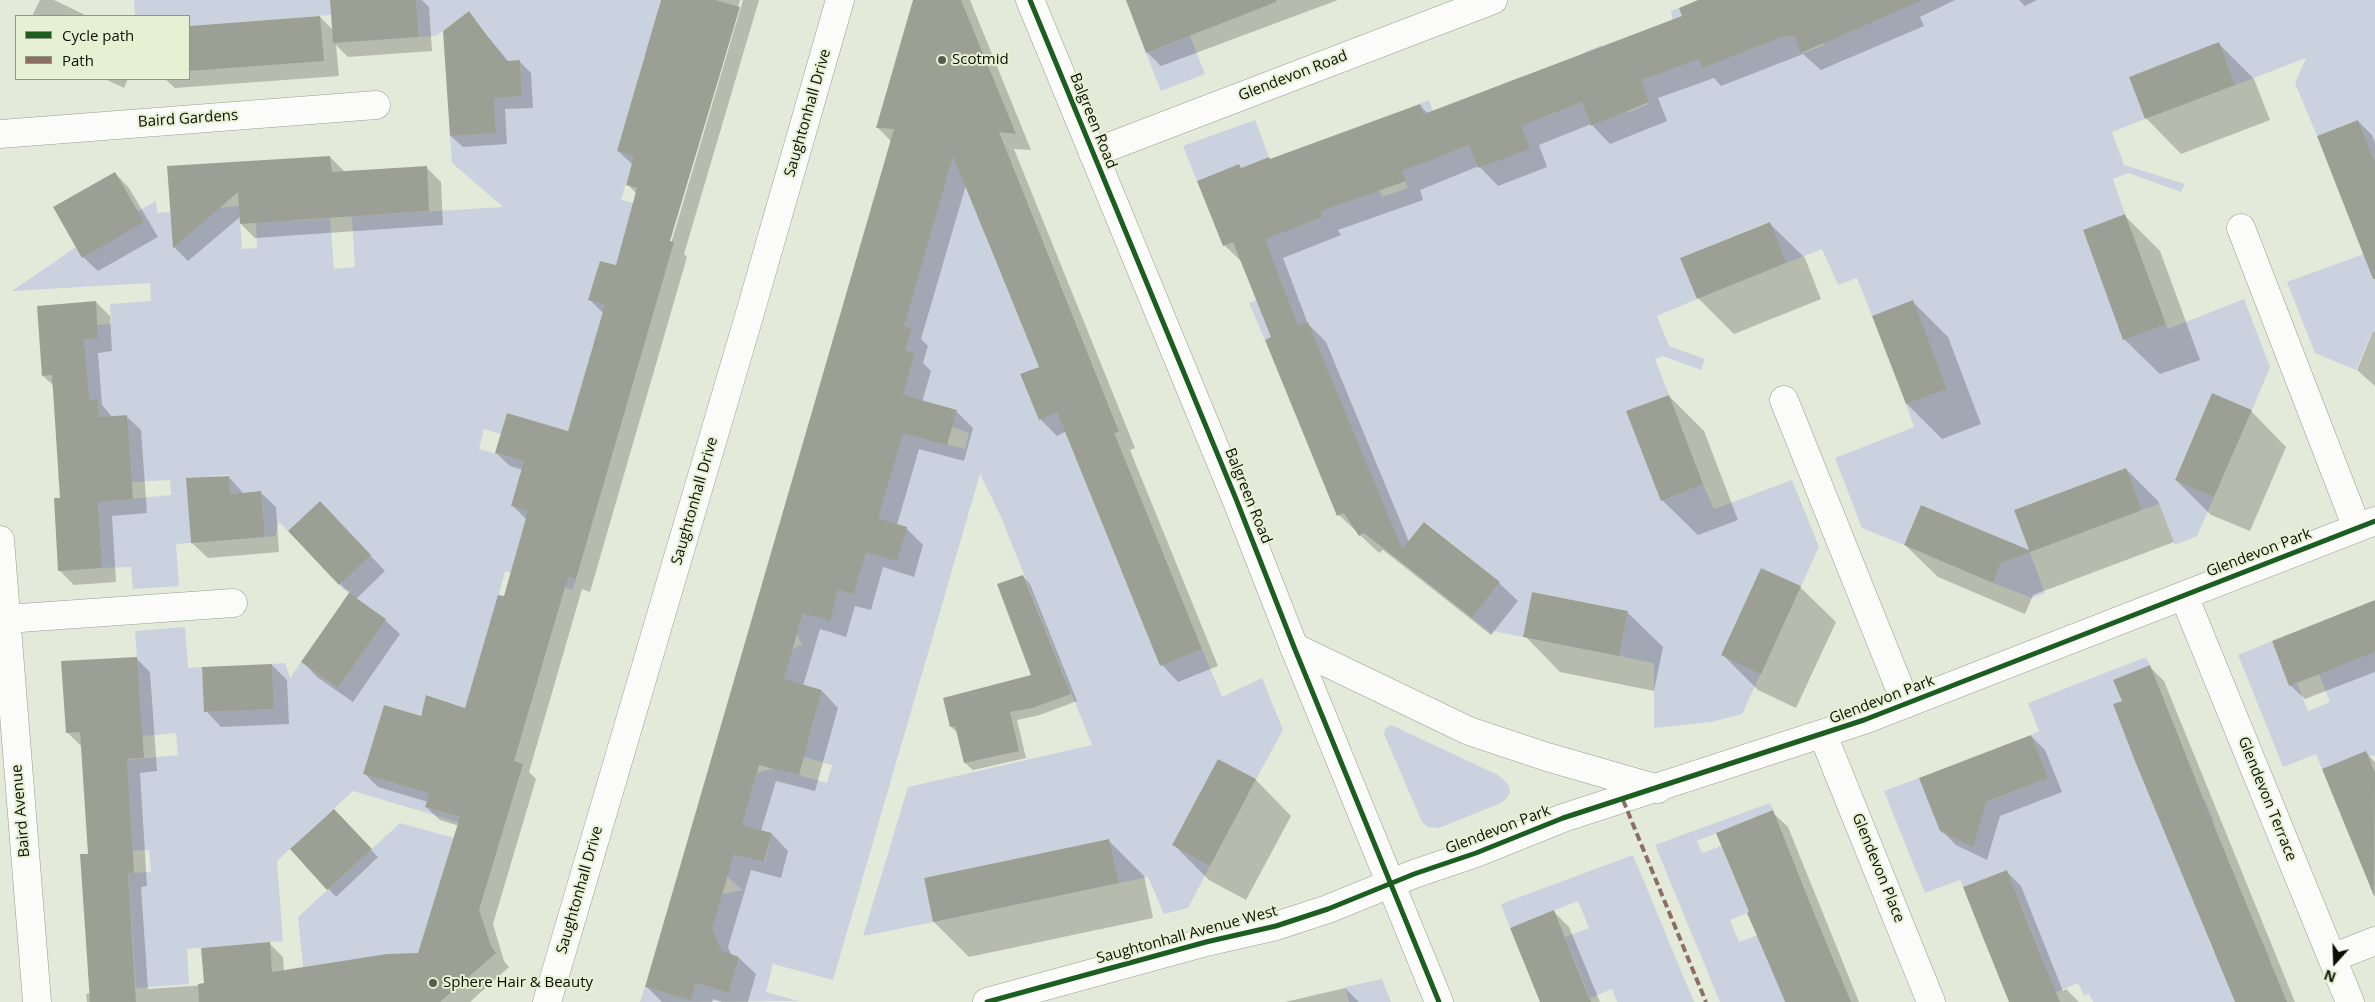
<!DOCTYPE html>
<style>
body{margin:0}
#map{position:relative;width:2375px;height:1002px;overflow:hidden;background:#e4ead9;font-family:"Open Sans",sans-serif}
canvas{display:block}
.legend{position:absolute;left:15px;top:15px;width:175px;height:65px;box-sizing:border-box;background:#e6f0d3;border:1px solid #8f9681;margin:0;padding:6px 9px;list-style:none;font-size:15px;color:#0c0f06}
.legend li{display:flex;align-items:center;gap:10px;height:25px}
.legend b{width:25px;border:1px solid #8f9681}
.north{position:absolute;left:2310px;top:937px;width:50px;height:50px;-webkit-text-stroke:4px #e6f0d3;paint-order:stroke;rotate:200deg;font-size:14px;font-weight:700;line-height:20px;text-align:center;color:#0c0f06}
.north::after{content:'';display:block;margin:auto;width:18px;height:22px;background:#0c0f06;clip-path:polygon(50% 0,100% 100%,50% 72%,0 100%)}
</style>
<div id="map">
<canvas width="2375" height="1002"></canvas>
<ul class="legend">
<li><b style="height:6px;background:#1b5e20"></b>Cycle path</li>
<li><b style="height:6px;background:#8d6e63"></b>Path</li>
</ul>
<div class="north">N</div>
</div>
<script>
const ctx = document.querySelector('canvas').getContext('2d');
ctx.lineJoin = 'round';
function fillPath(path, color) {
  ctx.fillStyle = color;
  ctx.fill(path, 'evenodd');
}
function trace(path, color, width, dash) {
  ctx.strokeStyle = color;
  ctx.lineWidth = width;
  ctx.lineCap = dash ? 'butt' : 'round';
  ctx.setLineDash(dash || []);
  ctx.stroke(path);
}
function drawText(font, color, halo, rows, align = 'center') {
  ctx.font = font + ' "Open Sans",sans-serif';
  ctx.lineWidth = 4;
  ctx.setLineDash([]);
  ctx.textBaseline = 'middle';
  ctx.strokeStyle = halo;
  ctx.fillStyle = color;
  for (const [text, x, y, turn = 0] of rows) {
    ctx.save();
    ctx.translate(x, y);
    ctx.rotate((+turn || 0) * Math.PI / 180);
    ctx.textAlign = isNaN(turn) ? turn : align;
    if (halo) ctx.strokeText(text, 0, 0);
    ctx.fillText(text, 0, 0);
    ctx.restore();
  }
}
const green = new Path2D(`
 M134,0h196l1,15 -142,11v-10h-54z
 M416,0h245l-3,8 16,6 -13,43 59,18 -1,4 -75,-23 -6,23 16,5 -13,43 58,18 -1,5 -74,-22 -7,23 17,5 -13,44 17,4 -22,61 -16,-4 -11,39 57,17 -53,29 -25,85 -61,-18 -6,21 -17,-5 -5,20 45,12 -12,45 20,6 -10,20 -8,29 62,18 -3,11 -68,-19 -36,138 -42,-14 -7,21 -36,-11 -21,69 30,9 9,-33 37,12 -14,45 78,23 -2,5 -148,-44 -76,70 6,80 -96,8 2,35 -53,4 -8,-115 23,-1 -2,-22 -23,1 6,-14 -5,-77 51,-5 -2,-22 -53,5 19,-10 -7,-97 50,-4 3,41 14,-1 3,45 69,-3 -2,-45 13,-1 5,15 11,-16 37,26 48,-69 -18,-13 -8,11 -19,-13 10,-14h-7l-5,-5 32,-30 -51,-54 -32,30 -9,-9 -4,14 -10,1 -4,-46 -31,3 -1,-19 -18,1 1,19 -24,2 3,46 -15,1 3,42 -46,3 -2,-22 -29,1 -4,-66 73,-7 -1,-15 -111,6 -1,-13 45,-3 -2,-35 27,-2 -1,-18 -28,2 -1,-18 -15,1 4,-16 -3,-45 14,-2 -1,-12 14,-1 -1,-20 41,-3 -1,-18 -138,8 64,-44 38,-8 20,-11 -6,-11 28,-16 1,12 13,-1 3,20 19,-22 47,-4 3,43 15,-1 -2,-43 38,-2 1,18 36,-3 4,51 21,-2 -3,-51 151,-9 -51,-44 -2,-27 46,-3 -2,-35 28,-2 -2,-36 -29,2 -2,-25 -20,-26 -33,25 -17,1z
 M1771,0l14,38 9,-3 8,19 22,-9 -7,-19 58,-5 31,-14 -2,-7h471v162l-17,-42 -41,16 -22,-53 11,-25 -71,27 -16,-42 -90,34 16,42 -33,13 12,33 61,19 -4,8 -53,-19 -15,6 12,35 -42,16 40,109 43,-15 2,5 76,-30 26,68 -18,43 -40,-17 -37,86 39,18 -17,39 -22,9 -16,-41 -17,6 -16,-42 -112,42 31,83 -13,5 -39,-15 16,-41 -88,-37 -17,40 -42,-17 -27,-70 79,-31 -8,-23 41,-15 -34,-88 -41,15 -15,-38 -19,7 -16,-36 -36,14 -17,-41 -89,36 17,41 -40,17 12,30 36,13 -4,11 -38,-14 -8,3 14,36 -42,16 35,89 41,-16 11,25 78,-29 27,67 -18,39 -40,-18 -40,87 40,18 -19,41 -31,8 -57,6v-65l-35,-7 9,-45 -96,-19 -9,45 -30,-6 -1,3 -20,-16 28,-36 -75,-60 -29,35 -21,-54 -25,19 -6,-9 36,-15 -72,-176 -43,18 -16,-37 35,-14 -5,-14 -28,11 14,-57 30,-31 10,26 18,-7 -2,-6 43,-16 -8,-67 26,69 26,-9 -10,-28 37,-14 -15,-43 9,-3 4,11 8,-3 15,41 13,-4 9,23 20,-8 7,-77 17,-7 17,43 43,-17 9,24 19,-8 -25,-66 17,-7 25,68 22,-9 -8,-24 40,-15 -10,-54 8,-3 23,60z
 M1190,36l15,38 -44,17 -15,-38z
 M1255,120l14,37 -28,11 -2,-4 -42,17 -14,-35z
 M893,133l58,6 40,111 48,117 -19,8 19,44 18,-7 103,254 42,-17 20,48 40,-19 21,52 -27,49 -38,-20 -46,86 38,21 -22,42 -24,6 -16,-37 -29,6 -10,-44 -185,39 9,44 -70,14 45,-149 184,-42 -91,-228 -21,-43 -147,506 -60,-16 -7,28 33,9 -159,1 5,-15 46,13 5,-17 33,10 10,-36 -32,-10 15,-53 21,-4 -16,-13 9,-32 13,13 16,4 7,-29 -30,-8 15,-52 17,-5 53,15 5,-18 -36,-10 13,-16 13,-49 -29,-8 -11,4 10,-36 10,-6 -5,-9 9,-33 32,-12 16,4 7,-24 -42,-12 88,-31 -72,-22 24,-85 106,29 4,-16 -17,-6 5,-17 -88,-24 41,-15 5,-18 -10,-3 7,-22 -24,-7 44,-150 -46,-14z
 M2375,250v81l-2,-1 -17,40 -41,-17 -28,-71z
 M2272,641l17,44 8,-2 11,28 22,-9 -11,-28 56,-22v103l-53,14 -6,-15 -33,13 -45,-112z
 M2146,657l4,8 -37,15 9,21 -9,3 46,113 45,-18 10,22 -46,18 46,114 46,-17 10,23 -45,18 10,25h-142l-4,-8 -5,2 -6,-13 -46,19 -24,-2 44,-18 -45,-112 -44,17 -3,-7 -35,13 -41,-102 35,-13 59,50 2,-6 -6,-15 74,-29 -17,-43 8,-4 -11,-28z
 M1391,725l105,49c13,8 21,18 5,29l-62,25 -11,-1 -6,-5 -38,-88 1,-5z
 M1770,803l3,7 -76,31 5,12 19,-7 28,66 -19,8 9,22 19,-7 28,67h-66l-65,-157z
 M400,823l54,15 -7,96 -49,44 -95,-11 -5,-50z
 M1633,855l61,147h-77l-5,-13 -22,9 -25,-61 24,-9 -11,-27 -68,27 -9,-24z
 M1382,979l9,23h-42l-4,-15z`);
const shadow = new Path2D(`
 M40,0h14l33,16h-55z
 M331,0h91l7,7 3,44 -84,6 -12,-12 3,31 -164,12 -10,-9h24v-52l131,-10 13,13z
 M663,0h77l-73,247h3l73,-247h16l-75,254 3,3 -97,335 -8,-3 -53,183 7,7 -43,145 11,37 5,6 -39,35h-383l-1,-8 5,-1 -2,-138 -7,-108 -14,-14 68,-75 14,14 7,99 -17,2 7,113 -6,1 7,102 58,-4 63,-42 14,14 1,15 135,-18 40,-128 -19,-6 -14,-13 2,-5 -50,-15 -13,-13 56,-56 45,-9 38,-111 23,-78 -14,-14 10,-36 -13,-4 -14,-13 73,-20 34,-120 -13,-13 27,-33 20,-73 -10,-10 5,-20 -14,-13z
 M914,0h56l61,150 -17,-1 121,299 -5,2 88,216 -40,16 -16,-17 -95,-234 -10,5 -17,-17v-52l-74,-182 -45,154 7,7 -5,17 8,8 -9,31 35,10 16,16 -9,33 -45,-12 -22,76 9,3 17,17 -9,32 -31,-10 -12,43 -16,-4 -9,31 -26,-8 -17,57 19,5 16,17 -23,83 -39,-10 -15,50 11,3 16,17 -7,27 -30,-8 -23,77 4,9 7,2 17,16 -8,28h-26l-9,-3 -1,3h-50l-16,-16 245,-845 -14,-14z
 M1126,0h212l-177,66 -14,-14z
 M1704,0h251l-35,17 4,9 -103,44 -18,-16 -82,32 -7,-8 -56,20 9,23 -57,23 -19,-20 -52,21 8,22 -49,19 -19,-20 -59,24 3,10 -85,30 3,5 -58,23 25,66 18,18 83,200 16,-19 74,60 19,18 -27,34 -108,-85 -4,3 -40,-38 -96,-252 -19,-18 15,-80 3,4 29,-9 149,-55 8,9 255,-97z
 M2019,0h18l-12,6z
 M468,13l41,49 10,-1 12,12 2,35 -28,1 2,35 -44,3 -12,-11z
 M2219,44l35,35 16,41 -89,34 -35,-36z
 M105,79h23l-4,9z
 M2358,121l14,14 3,8v122z
 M330,157l14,14 82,-4 15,15 2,43 -188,13 -14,-14 -1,-7 -52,44 -14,-14 -6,-80z
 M115,173l14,15 29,49 -60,34 -15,-14z
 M2125,216l35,35 40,109 -40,14 -36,-35z
 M1769,223l36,35 16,41 -87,35 -36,-36z
 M96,302l14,14 2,35 -14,2 4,52 10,12 14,-1 15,14 6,83 -35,3 4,66 -42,3 -14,-14 1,-72 -7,-113 -11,-10z
 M1913,302l35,35 33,87 -39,15 -35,-35z
 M2373,331l2,1v54l-18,-16z
 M1669,396l35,35 34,89 -40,15 -36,-35z
 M2251,411l35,36 -36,84 -39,-16 -35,-35z
 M2126,469l32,32 16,41 -141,53 -8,19 -87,-37 -33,-32 16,-38 110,45 -15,-41z
 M229,477l15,17 16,-2 16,15 3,45 -71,6 -16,-15z
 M335,518l50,53 -29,28 29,21 15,14 -47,68 -36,-25 -14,-15 47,-68 -60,-62z
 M1023,576l7,8 47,117 -37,14 -23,5 9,38 -53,12 -8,-7 -6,-29 -8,-7 81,-51z
 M1800,587l36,35 -40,86 -38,-18 -35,-35z
 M2375,602v70l-70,27 -15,-14z
 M1627,612l36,35 -9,44 -94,-19 -35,-36z
 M272,665l15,15 2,44 -68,3 -15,-16z
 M2149,666l15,15 131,321h-59l-113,-300z
 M2031,736l14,14 17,42 -62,24 -13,44 -31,-15 -15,-15z
 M2366,753l9,9v135l-51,-127z
 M1218,761l38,19 35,36 -45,84 -37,-20 -35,-35z
 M334,811l44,46 -42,40 -44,-47z
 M1772,812l16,15 71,175h-74l-37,-88 2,-1z
 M1109,841l35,35 9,42 -184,39 -35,-35 -9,-43z
 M2006,871l15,15 42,105 3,-2 13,13h-68z
 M1554,912l15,15 31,75h-58z
 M1345,988l14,14h-74z`);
const building = new Path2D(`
 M330,0h86l3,37 -86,6z
 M661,0h54l25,7 -70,234 4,1 -98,337 -8,-2 -54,184 9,3 -44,146 12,36 5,7 -56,49h-241l-1,-18 6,-1 -3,-35 69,-6 2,30 115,-18 31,-1 42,-136 -35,-10 4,-14 -66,-19 21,-69 37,11 5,-21 39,13 33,-113 6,1 24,-85 -17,-5 13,-45 -29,-8 12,-40 61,18 37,-126 -17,-5 12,-39 16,4 21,-77 -11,-3 8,-29 -17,-5z
 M913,0h48l55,134 -17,-2 120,300 -5,1 88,216 -42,17 -103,-254 -18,8 -19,-46 19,-7 -86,-211 -49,170 8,2 -7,22 10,3 -12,42 54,15 -10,35 -44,-12 -25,85 29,9 -10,34 -31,-9 -12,42 -16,-4 -8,31 -27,-8 -19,66 38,11 -23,85 -40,-10 -17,60 30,8 -8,29 -30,-8 -22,75 10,22 17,6 -10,36 -33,-10 -5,17 -46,-13 249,-858 -18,-1z
 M1126,0h150v2l-130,51z
 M1698,0h225l-122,53 -7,-18 -9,3 -1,-2 -82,32 -3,-9 -58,21 8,22 -58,24 -9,-24 -61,24 9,23 -52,19 -9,-23 -67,26 4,10 -85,30 2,6 -58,22 33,87 10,-4 94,227 22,-27 76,60 -28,36 -108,-85 -5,3 -15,-23 -7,3 -72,-176 6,-3 -38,-95 -10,4 -26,-65 42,-17 2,4 28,-11 1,2 150,-55 4,10 258,-98 -3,-8z
 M469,11l37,50 14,-1 2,36 -28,2 2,35 -46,3 -7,-105z
 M320,16l4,45 -135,10v-45z
 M2219,42l16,43 -90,34 -16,-42z
 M2358,120l17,42v117h-2l-56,-143z
 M330,156l2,16 95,-6 2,45 -189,13 -2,-32 -65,56 -6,-82z
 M115,172l29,50 -62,36 -29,-51z
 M2125,214l41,110 -43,16 -40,-110z
 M1770,222l16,41 -89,36 -17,-41z
 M1913,300l34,89 -41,15 -34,-88z
 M96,301l2,37 -14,1 5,61 9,-1 1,18 28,-2 6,84 -35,3 4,66 -44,3 -4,-73h6l-8,-123 -10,1 -5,-70z
 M2212,393l40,17 -38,87 -39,-17z
 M1669,395l34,89 -42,17 -35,-90z
 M2126,468l16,42 -141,53 -8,20 -89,-38 17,-40 108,45 -15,-40z
 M229,476l1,18 31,-3 4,46 -74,6 -5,-65z
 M320,501l51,54 -32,30 -51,-54z
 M1761,568l40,18 -40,88 -40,-19z
 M1023,575l48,119 -39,14 -22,4 9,39 -55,12 -9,-37 -5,1 -7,-29 88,-23 -34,-91z
 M1532,592l96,19 -9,45 -96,-19z
 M349,593l37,26 -48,69 -37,-26z
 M2375,600v52l-86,34 -17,-45z
 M137,657l7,101 -17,1 7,114h-6l8,129h-46l-10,-148h8l-8,-122 -14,1 -5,-72z
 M272,664l2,45 -70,3 -2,-45z
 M2150,665l62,156 75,181h-52l-100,-241 -22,-57 9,-3 -9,-21z
 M2031,735l17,43 -62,24 -13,45 -33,-16 -21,-53z
 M2366,751l9,22 -1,123 -52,-127z
 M1218,759l38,20 -46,87 -38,-21z
 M334,809l38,40 -45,41 -37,-41z
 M1773,810l36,91 42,101h-65l-39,-89 2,-1 -33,-79z
 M1109,839l10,44 -186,39 -9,-44z
 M2007,870l22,56 31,76h-51l-29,-72 -17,-43z
 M1554,910l23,58 14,34h-51l-30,-74z`);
const minor = new Path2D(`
 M0,134l376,-29
 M1093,153l400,-153
 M2241,228l116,300
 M1784,400l122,304
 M0,540l37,462
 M2184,596l166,406
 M6,619l227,-16
 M1294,647l175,84 78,26 111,32
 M1823,735l108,267
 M2332,958l43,-17
 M987,1002l219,-60 70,-16 52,-17 86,-35 62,-21 87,-35 301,-98 511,-199`);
const tertiary = new Path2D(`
 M1030,0l206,499 58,148 145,355
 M547,1002l203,-689 90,-313`);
const quiet = new Path2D(`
 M1623,800l83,202`);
const cycleway = new Path2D(`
 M1030,0l206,499 58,148 145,355
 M987,1002l219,-60 70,-16 52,-17 86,-35 62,-21 87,-35 301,-98 511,-199`);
const markers = [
 [942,60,5,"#585c50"],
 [433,983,5,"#585c50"]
];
const poiNames = [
 ["Scotmid",952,60],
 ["Sphere Hair & Beauty",443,983]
];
const streetNames = [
 ["Glendevon Road",1293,76,-21],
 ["Saughtonhall Drive",808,113,-74],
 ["Baird Gardens",188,119,-4],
 ["Balgreen Road",1093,121,68],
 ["Balgreen Road",1248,496,68],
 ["Saughtonhall Drive",695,501,-74],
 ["Glendevon Park",2259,553,-21],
 ["Glendevon Park",1882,700,-21],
 ["Glendevon Terrace",2267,799,68],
 ["Baird Avenue",21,811,-95],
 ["Glendevon Park",1498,830,-21],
 ["Glendevon Place",1878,868,68],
 ["Saughtonhall Drive",580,890,-74],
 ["Saughtonhall Avenue West",1187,935,-15]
];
fillPath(green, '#cad2e0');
fillPath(shadow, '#0003');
fillPath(building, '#9ca094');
trace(minor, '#989c90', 29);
trace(tertiary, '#989c90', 29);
trace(minor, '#fbfcf9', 28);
trace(tertiary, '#fbfcf9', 28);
trace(quiet, '#8d6e63', 4, [8, 4]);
trace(cycleway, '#1b5e20', 5);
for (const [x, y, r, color] of markers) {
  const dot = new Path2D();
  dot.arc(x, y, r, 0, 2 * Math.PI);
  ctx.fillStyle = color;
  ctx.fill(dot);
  trace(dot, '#e6f0d3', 2);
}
drawText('15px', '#0c0f06', '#e6f0d3', poiNames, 'left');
drawText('15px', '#0c0f06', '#e6f0d3', streetNames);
</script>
